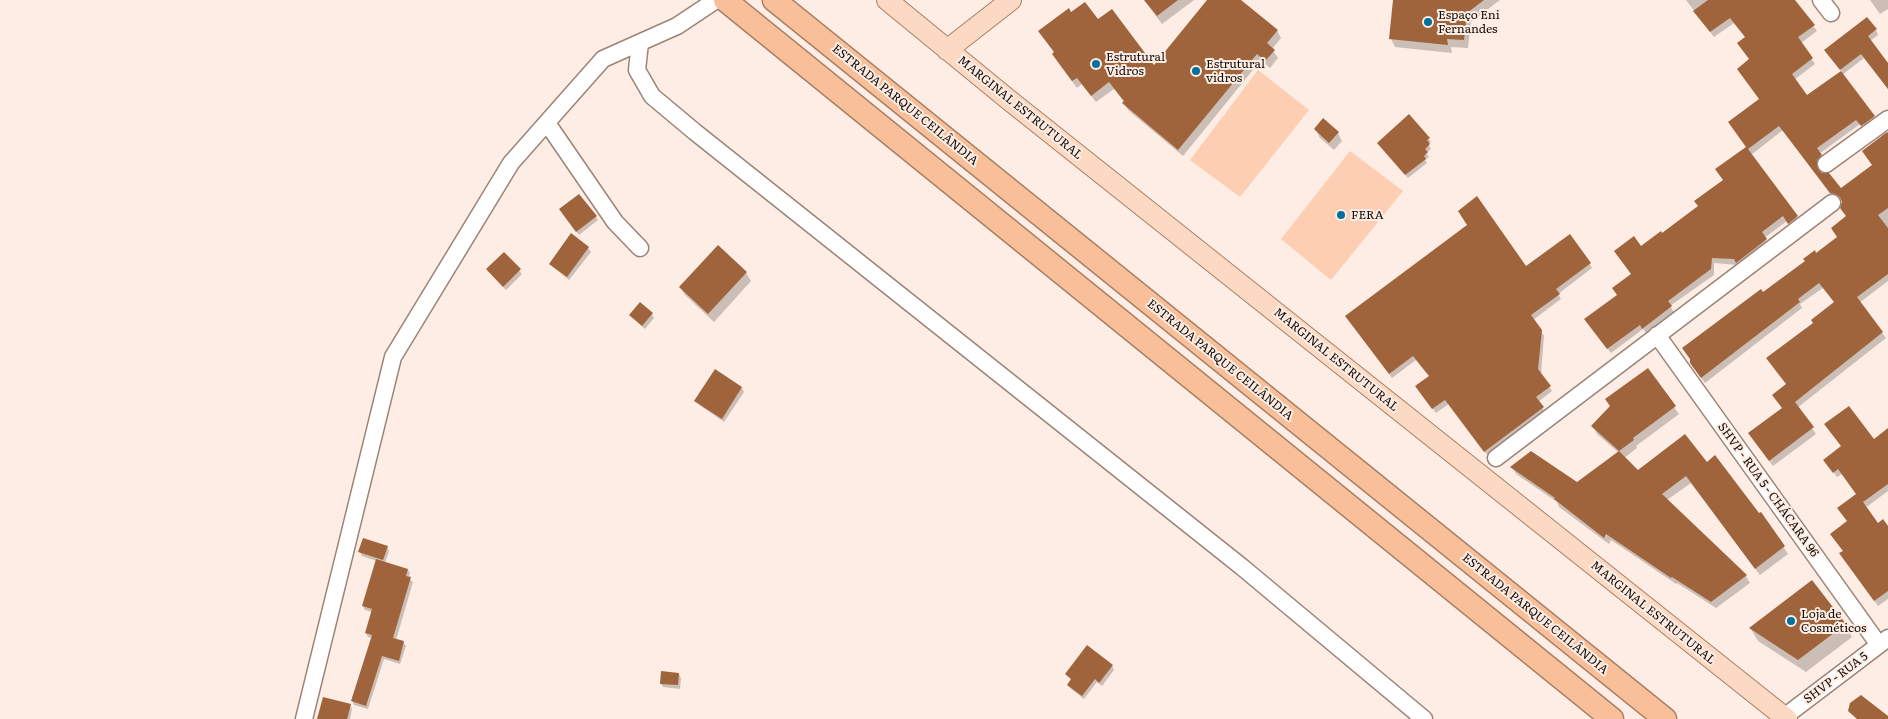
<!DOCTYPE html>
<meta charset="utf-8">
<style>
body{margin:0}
canvas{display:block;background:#fdede4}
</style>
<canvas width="1888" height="719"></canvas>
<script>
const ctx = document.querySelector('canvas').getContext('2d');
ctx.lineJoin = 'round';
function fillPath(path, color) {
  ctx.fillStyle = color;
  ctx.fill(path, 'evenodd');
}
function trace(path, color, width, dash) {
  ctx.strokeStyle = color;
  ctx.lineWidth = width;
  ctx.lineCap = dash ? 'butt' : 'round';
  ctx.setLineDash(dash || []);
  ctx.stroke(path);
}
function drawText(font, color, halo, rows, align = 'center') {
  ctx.font = font + ' Literata,serif';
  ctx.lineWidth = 4;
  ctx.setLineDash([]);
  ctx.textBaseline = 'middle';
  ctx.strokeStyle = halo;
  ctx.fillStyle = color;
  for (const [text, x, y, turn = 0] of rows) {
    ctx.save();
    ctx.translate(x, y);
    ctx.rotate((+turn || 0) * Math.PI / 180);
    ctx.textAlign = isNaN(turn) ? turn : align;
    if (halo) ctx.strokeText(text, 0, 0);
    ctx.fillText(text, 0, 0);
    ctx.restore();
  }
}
const green = new Path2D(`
 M1258,70l51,40 -69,87 -50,-37z
 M1350,151l53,40 -72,89 -50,-41z`);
const shadow = new Path2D(`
 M1144,0h50l-32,24z
 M1209,0h30l38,31 4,7 -9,11 6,9 -8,10 -9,-8 -78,96 -55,-46 -4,-8 -10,-13 -18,13 -14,-18 -5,4 -20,-27 14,-48 27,8 55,46z
 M1394,0h106l-29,22 -3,26 -17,-1 1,6 -57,-6 -4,-8z
 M1686,0h107l24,31 -16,12 14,21 -21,16 13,16 35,-24 -13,-17 47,-25 2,5 -8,6 17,22h1v26l-24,-31 -22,17 35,47 -12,9 -5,-7 -41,30 5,7 -5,5v6l22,18 32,-25 15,-32v148l-29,22 27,35 -89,70 19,26 -43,32 -20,-27 30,-30 4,-24 27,-61 21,-21 -12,-15 -23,16 2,4 -97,75 -14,-20 72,-69 76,-56 8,-21 -5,-16 -2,-2h-6l-51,-69 -32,25 49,67 -8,6 -5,-7 -23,17 5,7 -31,20 -24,-2v12l-44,31 4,6 -28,21 -3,-4 -32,24 -22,-29 29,-29 14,-20 9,-27 21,-13 37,-28 25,-26 23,-34 13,-47 -14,-62 -12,-15 -20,14z
 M1870,0h18v9l-8,5z
 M1315,129l23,4 4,8 -8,9 -14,-12z
 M1429,139l2,3 -3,2 3,5 -5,4 3,4 -4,3 2,3 -19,15 -27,-31z
 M562,213l34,4 2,3 -19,15z
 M571,235l17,13 3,4 -22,28 -16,-13 -2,-3z
 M718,247l28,26 5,8 -37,41 -29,-27 -5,-8z
 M504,253l18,21 -16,16 -19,-20z
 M1589,263l3,5 -34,26 3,5 -28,21 11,16 -3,38 11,17 -14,11 8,11 -58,43 -39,-52 -13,9 -17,-22 11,-14 -14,-17 -24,18 -42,-57 176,-53z
 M652,314l2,4 -9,11 -15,-14z
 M1647,370l32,44 -43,32 1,2 -13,10 14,13 68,-7 53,51 2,-2 27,41 -28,21 -69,-92 -24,17 79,76 4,7 -34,25 -39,-25 -1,1 -65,-44 -2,4 -50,-37 -2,-5 -41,-28 -4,-7 65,16 42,-30 -22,-19 -4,-8z
 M715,371l27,17 2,4 -20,30 -26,-18 -2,-3z
 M1829,430l45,10 14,-10v61l-23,17 13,17 10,3v71l-10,7 -34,-47v-7l-10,-13 14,-17 -10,-13 19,-14 -15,-21 -5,3 -9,-13 14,-17z
 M387,547l2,4 -4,12 23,7 2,3 -2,5 5,4 -17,58 7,2 3,4 -6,18 -16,-5 -16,50 -14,-4 -2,-4 21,-63 -5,-1 -2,-4 6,-21 -7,-2 -2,-4 14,-45 -15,-5 -2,-4z
 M1845,624l7,13 -46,35 -48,-31 -7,-12z
 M1112,666l2,4 -12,16 -5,-4 -13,17 -14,-11 -2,-3 4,-5 -6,-6z
 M679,674l2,4 -1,11 -17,-2 -2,-4z
 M350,705l2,4 -2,10h-31z`);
const building = new Path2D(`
 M1144,0h34l-21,16z
 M1207,0h34l37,30 -11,13 8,7 -10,11 -8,-7 -79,96 -56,-47 2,-2 -15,-19 -18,14 -14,-18 -5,3 -20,-27 2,-2 -16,-21 31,-23 2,4 14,-10 13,17 14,-10 42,56z
 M1393,0h91l-17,13 -3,27 -17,-1 1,6 -59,-6z
 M1708,0h87l20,25 -17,12 15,21 -21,16 15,21 34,-24 34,45 -14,10 -5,-6 -39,28 5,7 -5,5 1,9 4,4h7l12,15 31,-23 -10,-14 25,-19 1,1v75l-10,7 10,13v46l-31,23 26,35 -88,70 19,25 -45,34 -21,-28 34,-25 -10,-13 14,-11 -20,-26 47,-35 -2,-3 23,-18 -15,-19 -21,16 2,3 -99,76 -11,-15v-4l-8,-11 79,-59 2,3 42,-31 -2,-2 12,-9 1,3 21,-16 -6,-9 15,-12 -6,-8 2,-6 -2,-5 -5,-3 -5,-1 -51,-67 -31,23 50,67 -10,8 -5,-8 -21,16 5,7 -31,24 -2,-4 -22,-1 -1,11 -43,32 4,5 -30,23 -2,-4 -33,24 -23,-30 33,-24 -5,-7 19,-14 -17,-23 20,-15 7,10 20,-15 1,2 36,-27 -4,-5 29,-21 -8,-11 31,-22 -18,-25 31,-23 -22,-30 12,-10 -12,-16 8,-6 -15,-19 -20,14 -17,-21z
 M1867,17l10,12 -9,7 20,27v26l-27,-35 -21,16 -16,-20z
 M1409,114l21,24 -3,2 3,4 -5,5 3,3 -4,4 2,3 -21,16 -28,-32z
 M1323,118l16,14 -10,11 -15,-14z
 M579,194l18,22 -21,16 -17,-23z
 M1477,196l49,70 44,-32 21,29 -35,26 4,5 -29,21 11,15 -4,39 13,17 -15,11 8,10 -60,45 -39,-52 -13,9 -17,-23 14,-10 -16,-20 -24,18 -44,-58 122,-91 -9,-14z
 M571,233l18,14 -22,30 -18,-13z
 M718,245l29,27 -39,42 -29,-27z
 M504,252l17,17 -18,18 -17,-18z
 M640,302l13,11 -11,13 -13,-11z
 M1648,368l28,38 -43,32 1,2 -15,11 -28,-25 19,-20 -5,-7z
 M715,369l27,18 -20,32 -28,-18z
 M1849,406l25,33 14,-11v56l-25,18 15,21 5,-4 5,7v65l-14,10 -35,-48 4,-2 -13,-17 17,-13 -10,-13 19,-14 -18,-25 -5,4 -10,-13 18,-14 -17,-22z
 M1685,434l22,28 8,-7 44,58 2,-1 24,34 -30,23 -69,-93 -24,18 85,81 -36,27 -39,-25 -1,1 -65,-44 -2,4 -50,-39 1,-1 -45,-31 21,-16 46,31 42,-31 19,19z
 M363,538l25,8 -5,14 -25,-8z
 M376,559l32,10 -2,7 5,1 -18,61 11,3 -5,20 -17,-5 -16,50 -15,-5 21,-66 -7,-2 7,-24 -10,-3z
 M1812,580l34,44 -48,36 -49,-32z
 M1087,645l26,20 -14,18 -4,-4 -13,17 -15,-11 4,-6 -6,-5z
 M661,671l18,2 -1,12 -18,-1z
 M1861,695l27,21v3h-31l-9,-8 2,-8z
 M323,697l28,7 -4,15h-30z`);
const minor = new Path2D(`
 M1821,0l10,13
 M640,43l-3,27 15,26 43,36 547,435 182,152
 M547,123l68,99 25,26
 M1826,164l62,-45
 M1657,335l222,310
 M1496,458l336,-255
 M1784,717l104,-79
 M304,719l89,-362 118,-194 92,-104 74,-33 39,-26`);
const major = new Path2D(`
 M887,0l122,100 778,619
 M947,50l64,-50`);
const highway = new Path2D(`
 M725,0l887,719
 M774,0l891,719`);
const markers = [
 [1428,22,5,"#00719c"],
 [1096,64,5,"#00719c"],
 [1196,71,5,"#00719c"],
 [1341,215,5,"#00719c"],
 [1791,621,5,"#00719c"]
];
const poiNames = [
 ["Espaço Eni",1438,15],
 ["Fernandes",1438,29],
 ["Estrutural",1106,57],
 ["Vidros",1106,71],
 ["Estrutural",1206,64],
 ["vidros",1206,78],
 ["FERA",1351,215],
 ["Loja de",1801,614],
 ["Cosméticos",1801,628]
];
const streetNames = [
 ["ESTRADA PARQUE CEILÂNDIA",905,105,39],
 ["MARGINAL ESTRUTURAL",1020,108,39],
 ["ESTRADA PARQUE CEILÂNDIA",1220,360,39],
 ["MARGINAL ESTRUTURAL",1336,360,39],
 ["SHVP - RUA 5 - CHÁCARA 96",1768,490,54],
 ["MARGINAL ESTRUTURAL",1653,613,39],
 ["ESTRADA PARQUE CEILÂNDIA",1535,614,39],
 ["SHVP - RUA 5",1836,678,-37]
];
fillPath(green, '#fdceb1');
fillPath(shadow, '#0003');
fillPath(building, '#a0643c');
trace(minor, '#9b8476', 19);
trace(major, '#a88066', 22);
trace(highway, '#a88066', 25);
trace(minor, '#fff', 16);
trace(major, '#fbd9c2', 20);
trace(highway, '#f8bf99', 22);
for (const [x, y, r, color] of markers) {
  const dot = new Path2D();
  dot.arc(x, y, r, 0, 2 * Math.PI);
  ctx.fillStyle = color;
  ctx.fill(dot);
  trace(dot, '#fdede4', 2);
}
drawText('12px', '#140c07', '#fdede4', poiNames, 'left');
drawText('12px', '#140c07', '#fdede4', streetNames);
</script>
